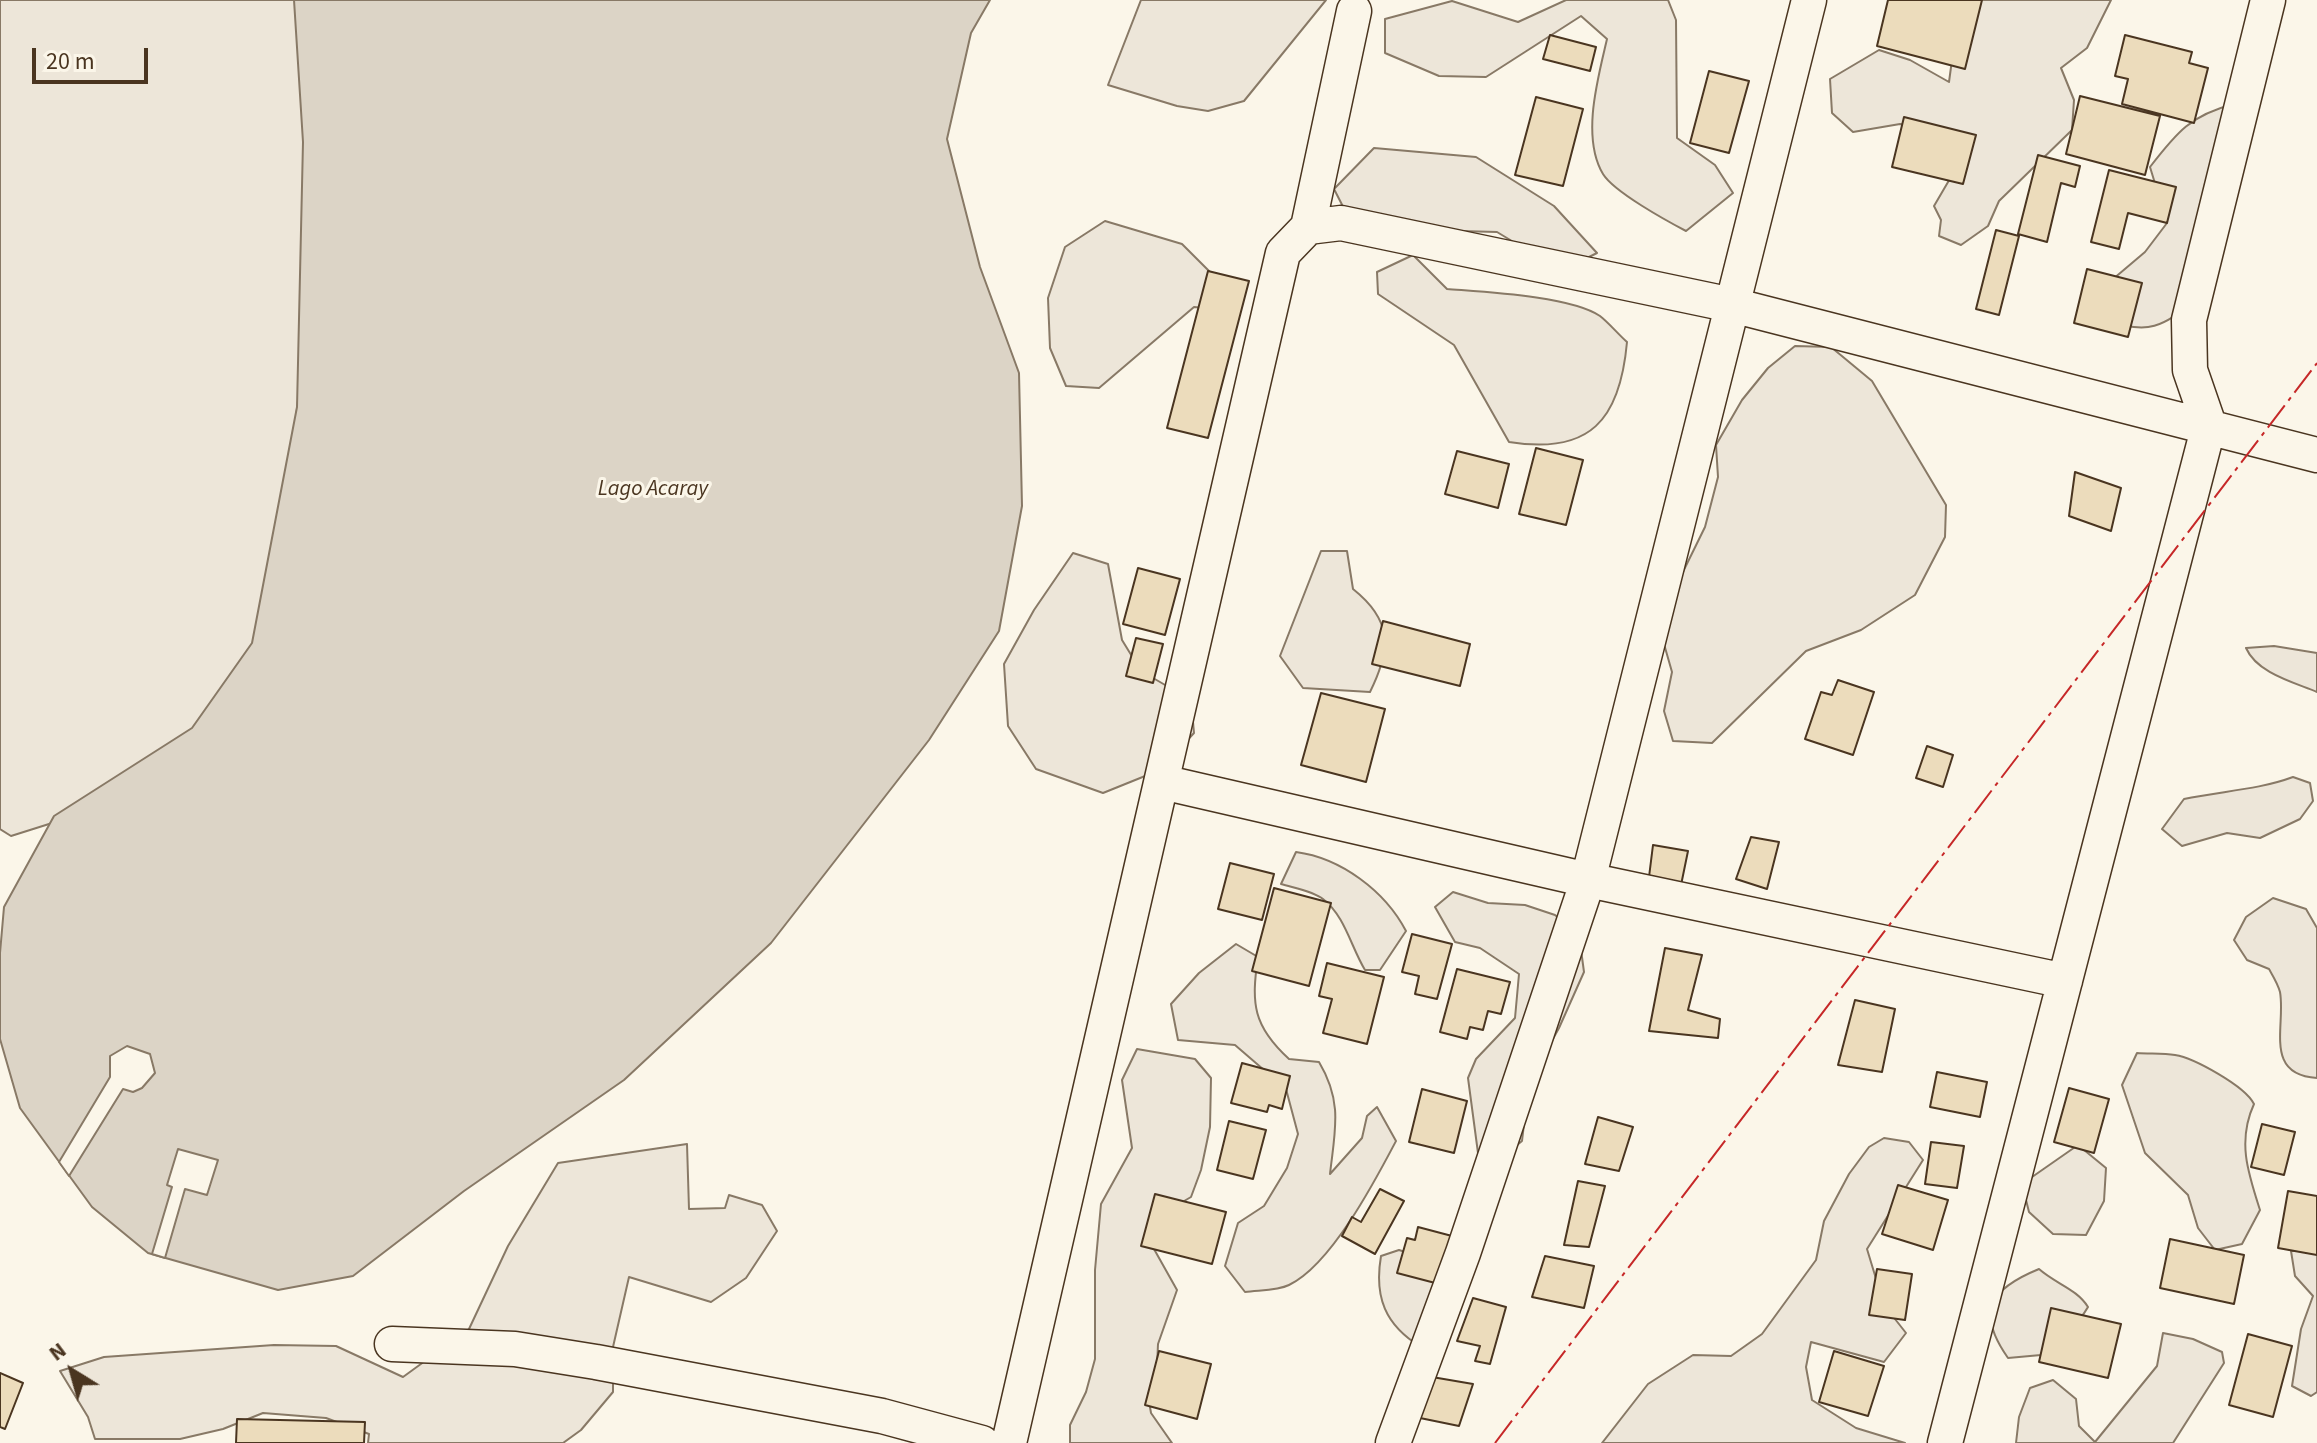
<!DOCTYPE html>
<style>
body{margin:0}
#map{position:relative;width:2317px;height:1443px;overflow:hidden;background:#fbf6e9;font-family:"Source Sans 3",sans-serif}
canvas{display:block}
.north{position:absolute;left:32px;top:1331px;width:80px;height:80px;-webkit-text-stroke:6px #fbf6e9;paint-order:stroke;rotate:323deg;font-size:22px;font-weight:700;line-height:32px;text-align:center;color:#4a3520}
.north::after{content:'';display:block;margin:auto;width:28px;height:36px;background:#4a3520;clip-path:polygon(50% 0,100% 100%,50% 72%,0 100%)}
.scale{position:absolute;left:32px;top:48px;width:116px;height:36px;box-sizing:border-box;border:4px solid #4a3520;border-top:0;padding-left:10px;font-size:24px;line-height:28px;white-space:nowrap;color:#4a3520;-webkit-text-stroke:6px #fbf6e9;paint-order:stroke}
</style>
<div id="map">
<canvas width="2317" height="1443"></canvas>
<div class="north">N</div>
<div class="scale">20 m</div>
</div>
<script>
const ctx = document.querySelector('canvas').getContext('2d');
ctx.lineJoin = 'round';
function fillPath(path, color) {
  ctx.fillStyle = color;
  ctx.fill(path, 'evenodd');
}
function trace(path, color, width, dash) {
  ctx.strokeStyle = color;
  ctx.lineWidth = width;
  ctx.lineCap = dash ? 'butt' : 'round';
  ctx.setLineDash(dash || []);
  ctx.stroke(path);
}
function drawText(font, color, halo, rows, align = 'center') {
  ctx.font = font + ' "Source Sans 3",sans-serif';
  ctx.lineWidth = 6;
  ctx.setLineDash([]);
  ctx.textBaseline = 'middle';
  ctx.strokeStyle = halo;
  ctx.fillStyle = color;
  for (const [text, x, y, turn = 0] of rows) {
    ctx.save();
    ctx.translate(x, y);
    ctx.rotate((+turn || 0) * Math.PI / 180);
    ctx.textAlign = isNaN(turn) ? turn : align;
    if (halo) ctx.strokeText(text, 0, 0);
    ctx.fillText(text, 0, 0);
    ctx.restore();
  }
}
const green = new Path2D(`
 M0,0h343l2,14 -79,650 -160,142 -95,30 -11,-7z
 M1141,0h185l-82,101 -36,10 -31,-5 -69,-21z
 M1566,0h102l8,20 1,118 38,27 18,28 -47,38c-19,-10 -72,-39 -83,-57 -22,-37 -5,-96 4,-135l-26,-23 -95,61 -47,-1 -54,-23v-34l67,-18 66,21z
 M1946,0h165l-24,48 -26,20 13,32 -2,30 -73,71 -11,25 -27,19 -22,-9 2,-16 -7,-14 31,-53 -22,-24 -43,-5 -47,8 -21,-19 -2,-34 49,-29 31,10 39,22 5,-37z
 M2234,104l-37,196c-35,26 -48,36 -90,20l-1,-35 39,-33 22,-29 -17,-56c27,-35 41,-52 84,-63z
 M1374,148l102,9 78,49 43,47 -18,9 -44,-7 -38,-23 -37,-1 -51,7 -52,-4 -23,-45z
 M1105,221l77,23 28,28 -6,36 -10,-1 -95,81 -33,-2 -16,-38 -2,-50 17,-51z
 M1413,255l34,34c37,3 123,7 153,27 9,7 18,18 27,26 -7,78 -37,113 -118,100l-55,-97 -76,-51 -1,-22z
 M1795,346l36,1 41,34 74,124 -1,32 -30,58 -54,35 -55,21 -94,92 -39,-2 -9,-30 8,-39 -12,-42 17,-46 28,-57 13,-50 -2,-32 26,-45 26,-32z
 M1321,551h26l6,38c39,31 39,59 17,103l-67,-4 -23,-32z
 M1073,553l35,11 14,76 19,31 50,29 3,33 -34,37 -57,23 -67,-24 -28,-43 -4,-62 30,-54z
 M2274,646l43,7v39c-24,-10 -60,-19 -71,-44z
 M2293,777l17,6 3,18 -13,18 -40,19 -33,-5 -45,13 -20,-17 22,-30c37,-8 74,-9 109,-22z
 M1296,852c45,6 89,39 110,79l-26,39h-15c-14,-23 -20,-54 -42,-71 -10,-8 -29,-11 -42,-15z
 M1453,892l35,11 37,2 30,10 24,20 5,37 -25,56 -30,54 -7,59 -28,23 -16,-11 -10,-75 8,-19 39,-41 4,-44 -39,-26 -25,-6 -20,-35z
 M2273,898l33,11 11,19v150c-54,-3 -31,-53 -37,-86 -2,-8 -7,-16 -11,-23l-22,-9 -13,-20 12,-23z
 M1236,944l22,13c-7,47 -5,69 31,102l30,3c24,40 16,68 11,112l32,-36 5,-22 10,-9 19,34c-21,40 -65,124 -107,144 -12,6 -31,5 -44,7l-20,-26 13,-43 26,-17 23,-38 11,-34 -12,-45 -51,-44 -57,-5 -7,-36 28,-31z
 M1137,1049l58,10 16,19 -1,49 -9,43 -10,27 -31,18 -15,18 32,57 -19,54 -1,23 -9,28 3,18 21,30h-102v-18l16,-33 9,-33v-89l6,-66 31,-56 -10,-68z
 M2137,1053c12,1 26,0 38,2 19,3 70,31 79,49 -17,37 -6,69 6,106l-18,34 -27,6 -17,-22 -10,-33 -43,-42 -23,-68z
 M1884,1138l25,4 14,18 -56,89 17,56 22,28 -22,29 -73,-20 -5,25 6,33 44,28 49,15h-303l46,-59 45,-29 38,1 31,-22 54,-74 8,-39 25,-47 20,-27z
 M687,1144l2,65 36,-1 4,-13 33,10 15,26 -31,47 -35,24 -82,-25 -16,70v45l-32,38 -18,13h-195l1,-9 -43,-16 -63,-5 -40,16 -43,10h-85l-7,-22 -28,-46 44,-14 170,-12 62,1 67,31 66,-48 39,-83 50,-83z
 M2078,1145l28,23 -2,33 -18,34 -33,-1 -24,-22 -7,-28z
 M1399,1250l47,15 -25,82c-36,-22 -47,-50 -40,-91z
 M2291,1251h26v141l-6,4 -19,-10 9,-57 12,-33 -18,-20z
 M2039,1269c17,15 38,20 49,38 -11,21 -32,26 -47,48l-33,3c-33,-47 -18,-69 31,-89z
 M2163,1333l30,6 29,13 2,11 -51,80h-157l3,-26 11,-29 23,-8 23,19 3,27 16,16 62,-76z`);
const water = new Path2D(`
 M294,0h696l-19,33 -24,106 33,128 39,106 3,133 -23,125 -70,109 -158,203 -147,137 -160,111 -111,85 -75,14 -130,-37 -56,-46 -72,-99 -20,-69v-86l4,-46 50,-91 138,-88 60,-85 45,-236 6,-265z`);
const pier = new Path2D(`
 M127,1046l23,8 5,19 -13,15 -9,4 -10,-3 -54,87 -10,-14 51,-85v-21z
 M178,1149l40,11 -11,35 -22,-6 -20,69 -13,-4 20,-67 -5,-2z`);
const building = new Path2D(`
 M1888,0h94l-17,69 -88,-23z
 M1550,35l46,12 -6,24 -47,-12z
 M2125,35l67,17 -3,11 19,5 -14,55 -72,-19 6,-25 -13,-3z
 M1709,71l40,10 -20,72 -39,-10z
 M2080,96l80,20 -15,59 -79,-21z
 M1536,97l47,12 -20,77 -48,-11z
 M1904,117l72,18 -13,49 -71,-17z
 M2038,155l42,11 -5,21 -14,-4 -14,59 -29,-8z
 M2109,170l67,17 -9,36 -39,-10 -9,36 -28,-7z
 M1996,230l23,6 -20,79 -23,-6z
 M2087,269l55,14 -14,54 -54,-14z
 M1208,271l41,10 -41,157 -41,-10z
 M1536,448l47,12 -17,65 -47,-11z
 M1457,451l52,13 -11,44 -53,-14z
 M2075,472l46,16 -10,43 -42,-15z
 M1138,568l42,11 -15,56 -42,-11z
 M1383,621l87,23 -10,42 -88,-22z
 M1136,638l27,6 -10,39 -27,-7z
 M1838,680l36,12 -21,63 -48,-16 16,-47 11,3z
 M1321,693l64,16 -19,73 -65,-17z
 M1927,746l26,9 -10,32 -27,-9z
 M1751,837l28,5 -12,47 -31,-10z
 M1653,845l35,6 -8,39 -32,-5z
 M1230,863l44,11 -12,46 -44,-11z
 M1274,888l57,15 -22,83 -57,-15z
 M1412,934l40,10 -15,55 -22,-5 4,-18 -17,-4z
 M1665,948l37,7 -14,55 32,9 -2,19 -69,-7z
 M1327,963l57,14 -17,67 -44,-11 9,-34 -13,-3z
 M1457,969l53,13 -9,32 -13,-3 -5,19 -13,-3 -3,12 -27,-7z
 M1855,1000l40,9 -13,63 -44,-7z
 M1242,1063l48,13 -8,33 -13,-4 -2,7 -36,-9z
 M1937,1072l50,10 -7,35 -50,-10z
 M2069,1088l40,11 -15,54 -40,-11z
 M1422,1089l45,12 -13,52 -45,-11z
 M1598,1117l35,10 -14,44 -34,-7z
 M1229,1121l37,9 -13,49 -36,-9z
 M2262,1124l33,8 -11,43 -33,-8z
 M1931,1142l33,4 -7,42 -32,-4z
 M1578,1181l27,5 -16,61 -25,-2z
 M1898,1185l50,15 -15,50 -51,-16z
 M1380,1189l24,12 -29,53 -33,-18 10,-19 9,5z
 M2288,1191l29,5v59l-39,-7z
 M1155,1194l71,18 -14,52 -71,-18z
 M1418,1227l34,9 -13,48 -42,-11 10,-35 8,2z
 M2170,1239l74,16 -10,49 -74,-16z
 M1545,1256l49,10 -10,42 -52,-11z
 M1877,1269l35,5 -7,46 -36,-5z
 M1473,1298l33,9 -16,57 -15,-3 5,-15 -23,-5z
 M2051,1308l70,16 -13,54 -69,-16z
 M2248,1334l44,12 -19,71 -44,-12z
 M1159,1351l52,13 -14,55 -52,-14z
 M1834,1351l50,15 -16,50 -49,-14z
 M0,1373l23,10 -18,46 -5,-2z
 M1432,1377l41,7 -14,42 -39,-8z
 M237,1419l128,3 -1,21h-128z`);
const street = new Path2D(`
 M1308,227l46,-216
 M1162,782l426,98 477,101
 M392,1344l123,5 81,13 286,54 100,27
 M1009,1443l274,-1190 25,-26 33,-4 391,82 585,150
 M1393,1443l70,-190 125,-373 221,-880
 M1945,1443l264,-1018 -19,-55 -1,-50 79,-320`);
const power = new Path2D(`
 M1495,1443l822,-1080`);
const waterNames = [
 ["Lago Acaray",653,490]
];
fillPath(green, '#ede6d9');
trace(green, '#887966', 2);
fillPath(water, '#dcd4c6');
trace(water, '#887966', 2);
fillPath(pier, '#fbf6e9');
trace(pier, '#887966', 2);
fillPath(building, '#ecdcbc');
trace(building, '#4a3520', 2);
trace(street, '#4a3520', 37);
trace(street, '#fbf6e9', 34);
trace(power, '#c62828', 2, [28, 6, 4, 6]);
drawText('italic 22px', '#4a3520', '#fbf6e9', waterNames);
</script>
